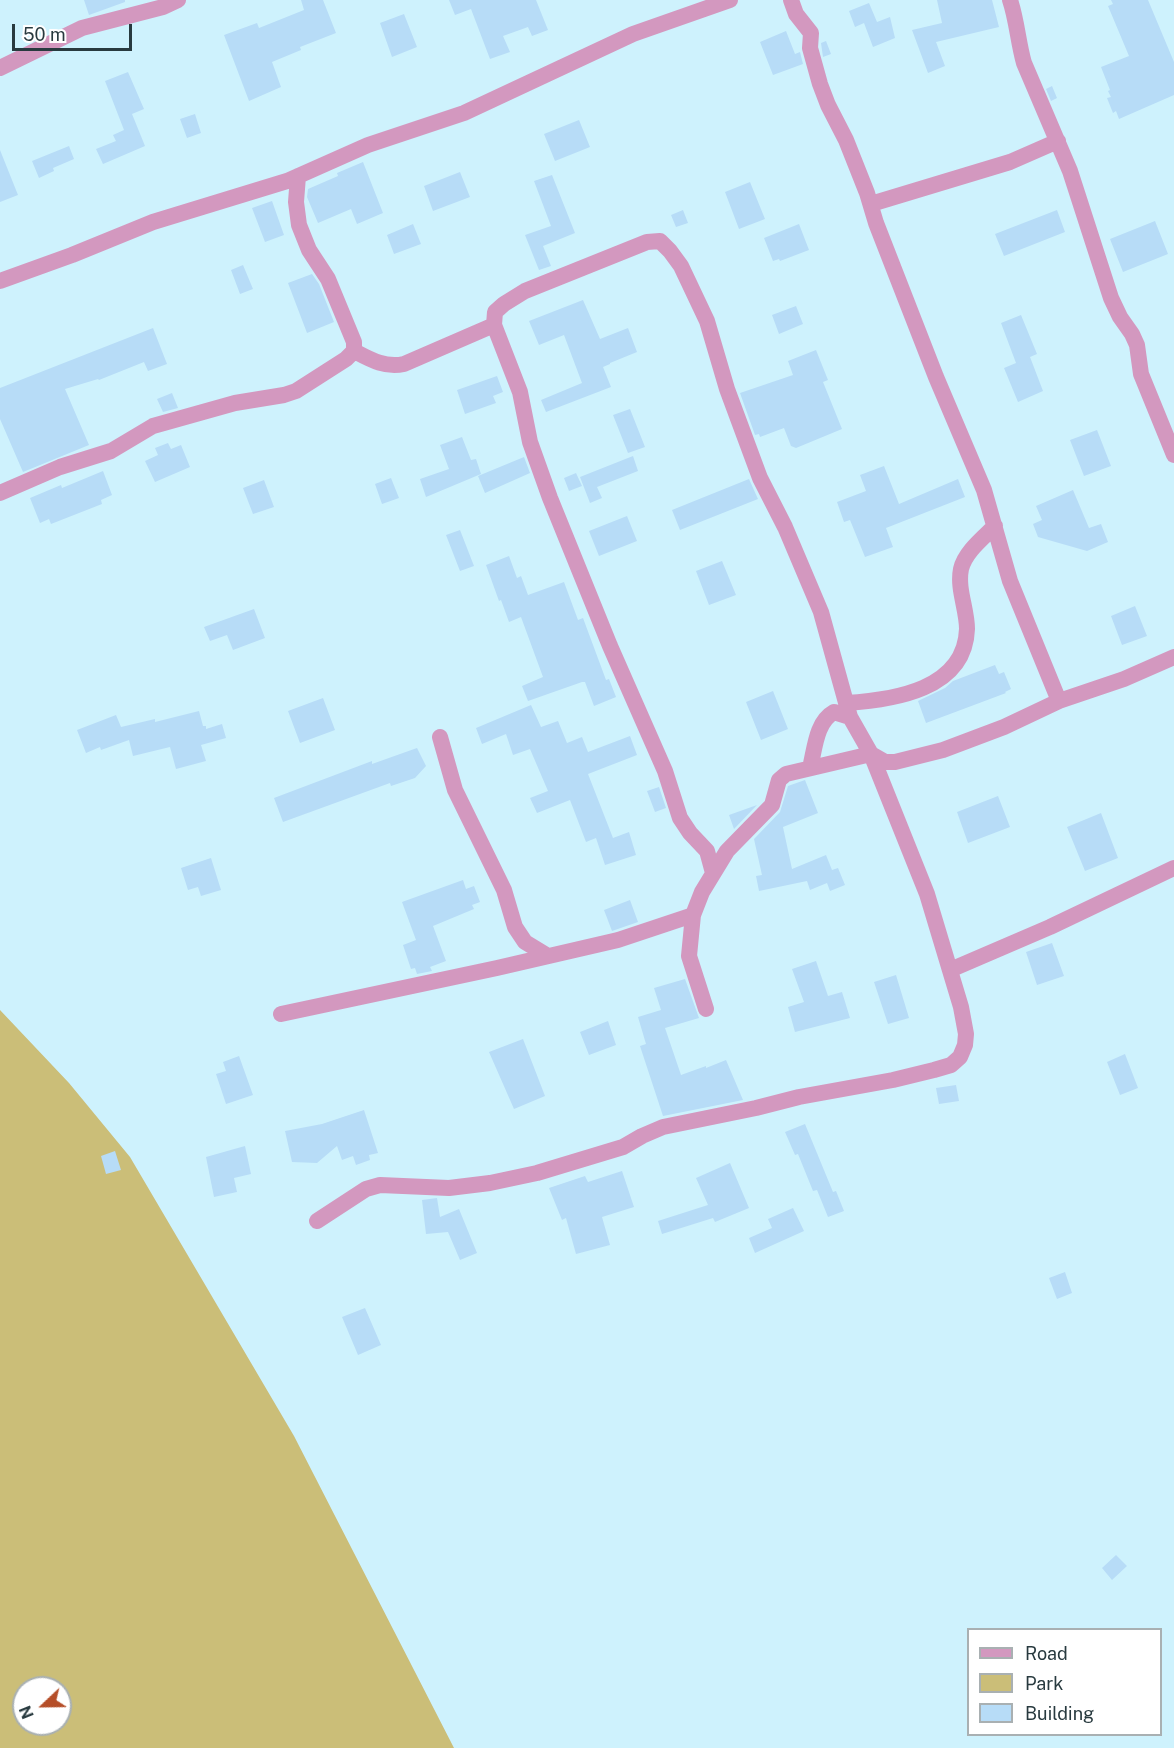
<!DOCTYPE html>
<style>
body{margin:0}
#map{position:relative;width:1174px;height:1748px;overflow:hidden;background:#cef2fd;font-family:"Public Sans",sans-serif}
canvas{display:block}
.legend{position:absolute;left:967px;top:1628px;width:195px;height:108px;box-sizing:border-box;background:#fff;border:2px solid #a9b0b2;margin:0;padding:8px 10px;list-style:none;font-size:18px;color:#283a3f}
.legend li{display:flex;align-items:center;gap:12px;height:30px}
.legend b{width:30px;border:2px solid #a9b0b2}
.north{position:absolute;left:12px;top:1676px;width:60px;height:60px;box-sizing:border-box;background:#fff;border:2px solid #a9b0b2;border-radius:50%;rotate:248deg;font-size:16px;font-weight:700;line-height:24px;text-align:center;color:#283a3f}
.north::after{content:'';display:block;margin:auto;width:21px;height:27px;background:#b54e28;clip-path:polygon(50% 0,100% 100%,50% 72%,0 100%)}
.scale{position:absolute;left:12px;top:24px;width:120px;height:27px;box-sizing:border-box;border:3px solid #283a3f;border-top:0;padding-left:8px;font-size:18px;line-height:21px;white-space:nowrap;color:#283a3f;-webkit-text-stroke:4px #fff;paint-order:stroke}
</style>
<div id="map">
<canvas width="1174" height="1748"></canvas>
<ul class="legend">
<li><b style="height:8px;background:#d398bf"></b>Road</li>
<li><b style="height:16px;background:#cbbe78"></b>Park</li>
<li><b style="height:16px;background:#b7dcf7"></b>Building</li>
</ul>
<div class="north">N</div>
<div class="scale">50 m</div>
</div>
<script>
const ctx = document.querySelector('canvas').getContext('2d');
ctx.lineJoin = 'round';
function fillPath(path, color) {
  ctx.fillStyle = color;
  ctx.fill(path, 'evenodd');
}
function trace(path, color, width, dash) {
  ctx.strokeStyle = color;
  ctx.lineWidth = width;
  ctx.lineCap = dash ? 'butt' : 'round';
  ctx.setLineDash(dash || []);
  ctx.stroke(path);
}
const green = new Path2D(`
 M0,1010l69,73 61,74 164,279 160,312h-454zM24,1688h36v36h-36z`);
const building = new Path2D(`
 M84,0h41v2l-36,13z
 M301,0h22l13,33 -36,14 1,3 -29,12 9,25 -32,14 -25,-66 33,-12 2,5 45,-18z
 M449,0h87l12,30 -16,6 -4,-9 -25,9 7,16 -20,7 -19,-50 -16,6z
 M937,0h55l7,27 -63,15 9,24 -17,7 -16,-43 30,-7z
 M1111,0h37l26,62v33l-55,24 -3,-8 -3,2 -6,-15 4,-1 -3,-6 2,-1 -9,-23 28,-11 -21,-50 5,-2z
 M869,3l8,19 13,-5 5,21 -22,9 -9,-24 -9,4 -6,-16z
 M404,14l13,33 -25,10 -12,-34z
 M786,31l9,23 5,-2 3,12 -30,11 -13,-33z
 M826,41l5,13 -8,3 -2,-14z
 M128,72l16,37 -12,5 13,32 -42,18 -7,-15 20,-8 -3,-6 11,-5 -19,-49z
 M1052,86l5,12 -6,3 -5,-12z
 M195,114l6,19 -14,5 -7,-19z
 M579,120l11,27 -35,14 -11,-27z
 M69,146l5,13 -21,9 1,3 -15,7 -7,-17z
 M0,150l18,45 -18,7z
 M363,162l20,51 -26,11 -6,-15 -33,14 -11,-26 1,-8 30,-13 -1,-3z
 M460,172l10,25 -37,14 -9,-25z
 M552,175l23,58 -32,13 8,20 -12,4 -14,-35 26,-9 -17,-45z
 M750,182l15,37 -26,10 -14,-37z
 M272,201l12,34 -19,7 -13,-34z
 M683,210l5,13 -12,4 -5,-12z
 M1057,210l8,22 -61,24 -9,-22z
 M1155,221l13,33 -45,18 -13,-33z
 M413,224l8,20 -27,10 -7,-19z
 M799,224l10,26 -29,11 -1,-2 -6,2 -9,-23z
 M243,265l10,24 -13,5 -9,-24z
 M312,274l7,10 15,38 -27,11 -19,-50z
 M583,300l17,39 28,-11 9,24 -27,11v1l-7,3 8,20 -65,25 -5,-12 41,-17 -18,-48 -25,10 -10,-24z
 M796,306l7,18 -24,10 -7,-19z
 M1021,315l16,39 -7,3 13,34 -25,11 -14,-34 12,-5 -15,-40z
 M153,328l14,36 -19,7 -4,-9 -45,18 -1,-1 -33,10 24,56 -66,27 -23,-53v-31z
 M816,350l12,30 -5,2 19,47 -46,19 -5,-2 -7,-18 -24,9 -1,-3 -4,1 -15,-42 53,-18 -5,-14z
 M497,376l6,16 -10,4 3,7 -31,11 -8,-24z
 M172,393l6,15 -15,4 -6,-13z
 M630,409l15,38 -17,6 -15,-38z
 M1097,430l14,36 -27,10 -14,-36z
 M462,437l9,23 5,-1 5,15 -55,23 -6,-18 29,-10 -9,-24z
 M168,443l3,6 10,-4 9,22 -35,15 -10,-21 13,-6 -3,-7z
 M633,456l5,15 -41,16 5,11 -12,5 -10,-26z
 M524,457l6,16 -45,20 -7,-17z
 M884,466l15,38 59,-25 7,18 -79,31 7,19 -28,10 -15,-37 -6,2 -7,-20 29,-11 -6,-16z
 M103,471l9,24 -11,5 1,4 -51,20 -2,-5 -9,4 -10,-25 31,-13 1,3z
 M576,473l6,13 -13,5 -5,-13z
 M391,478l8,20 -17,6 -7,-20z
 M749,479l9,20 -78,31 -8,-20z
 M264,480l10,27 -21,7 -10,-26z
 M1073,490l16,38 12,-4 7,18 -21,9 -49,-14 -5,-13 9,-4 -6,-14z
 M627,516l10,25 -38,15 -10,-25z
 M460,530l14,36 -14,5 -14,-36z
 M509,556l8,22 4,-2 7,19 36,-13 14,38 5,-2 23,62 3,-1 7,18 -22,9 -9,-24h-3l-54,19 -6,-15 21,-9 -22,-60 -12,5 -8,-22 -2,1 -13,-36z
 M722,561l14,34 -27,10 -13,-34z
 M1135,606l12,30 -25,9 -11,-29z
 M254,609l11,29 -32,12 -6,-15 -17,6 -6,-14z
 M995,665l4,9 5,-2 7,17 -6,3 1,1 -80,30 -8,-22 27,-13 8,-7z
 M773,691l15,38 -27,11 -15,-38z
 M323,698l12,32 -35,13 -12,-32z
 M531,705l10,22 17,-6 9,22 15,-6 6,15 42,-16 7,19 -49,19 25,64 16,-6 7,23 -31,10 -9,-27 -10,4 -16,-42 -33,13 -7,-15 18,-7 -18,-42 -17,6 -7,-21 -24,10 -6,-16z
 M199,711l4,15h3v3l16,-5 4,14 -25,7 5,16 -30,8 -6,-22 -37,9 -4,-16 -28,10 -1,-3 -14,6 -9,-23 39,-15 5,12 34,-8v3z
 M417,748l9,18 -11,12 -24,8 -1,-3 -107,39 -9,-24 98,-37v3z
 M805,780l13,33 -35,14 9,42 34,-14 6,15 6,-2 7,17 -15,6 -3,-8 -17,7 -3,-9 -48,10 -3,-15 6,-1 -8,-36 26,-27 8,-26z
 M659,787l7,21 -11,4 -8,-21z
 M998,796l12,31 -42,16 -11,-31z
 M757,805l-23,24 -5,-14z
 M1101,813l17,45 -33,13 -18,-44z
 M211,858l10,32 -20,6 -3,-9 -10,3 -7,-22z
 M463,880l3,9 8,-3 6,16 -8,3 2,4 -41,17 13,35 -16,6 2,4 -15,3 -2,-6 -4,1 -8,-24 13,-5 -14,-38z
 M630,900l8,22 -26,9 -8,-21z
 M1052,943l12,33 -27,9 -11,-33z
 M816,961l12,35 14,-4 8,26 -55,14 -7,-25 16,-5 -12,-33z
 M896,975l13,43 -21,6 -14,-42z
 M685,979l14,39 -34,10 16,47 25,-9v2l20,-8 17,40 -80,16 -23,-70 6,-2 -8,-27 23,-7 -7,-22z
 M608,1021l8,24 -27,10 -9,-23z
 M523,1039l22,57 -31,13 -25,-57z
 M1125,1054l13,34 -18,7 -13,-33z
 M239,1056l14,39 -27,9 -10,-30 10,-3 -3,-9z
 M956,1085l3,16 -20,3 -3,-16z
 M364,1110l14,43 -9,2 1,5 -14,5 -3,-9 -11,4 -5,-14 -20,17 -25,-1 -7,-31 37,-7z
 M805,1124l28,68 3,-1 8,20 -16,6 -11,-27 -4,1 -15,-37 -3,1 -10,-23z
 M245,1146l6,28 -17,4 3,14 -23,5 -8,-40z
 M115,1151l6,19 -15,4 -5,-18z
 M730,1163l19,45 -34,14 -2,-4 -51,16 -4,-13 50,-16 -12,-27z
 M622,1171l12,36 -32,10 8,28 -34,9 -10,-36 -4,2 -13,-32 36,-12 3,6z
 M437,1198l3,19 19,-8 18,44 -17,7 -12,-28 -22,2 -4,-34z
 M793,1208l11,23 -49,22 -6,-15 23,-10 -4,-9z
 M1065,1272l7,21 -15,6 -8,-21z
 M365,1308l16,37 -23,10 -16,-38z
 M1116,1555l11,11 -15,14 -10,-12z`);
const street = new Path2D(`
 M791,0l5,14 15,19 -1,15 10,36 8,21 18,35 21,53 9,30 60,154 48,113 26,91 49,120
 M1010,0c7,21 8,42 14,63l46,108 41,127 9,19 12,17 5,11 4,29 33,81
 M0,68l82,-40 81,-21 15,-7
 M871,204l139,-42 48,-21
 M0,281l72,-26 81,-33 134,-41 81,-36 96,-32 169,-79 97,-34
 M354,351c17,9 31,17 50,13l90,-39
 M0,493l60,-26 51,-16 42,-25 82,-23 49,-8 12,-4 50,-32 8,-8v-9l-26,-63 -19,-29 -10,-25 -3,-23 2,-26
 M846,703c47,-3 119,-13 121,-74 0,-20 -10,-40 -6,-60 4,-17 22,-31 34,-43
 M440,737l15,53 49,100 11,37 10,15 23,14
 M810,768c5,-20 6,-46 24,-56l16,5
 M950,970l100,-43 124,-59
 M706,1009l-17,-53 4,-41 9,-23 25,-41 45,-46 7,-25 7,-6 85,-20 14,8h10l48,-12 61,-23 55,-26 65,-22 50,-22
 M281,1014l216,-46 121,-28 75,-25
 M317,1221l49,-32 14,-4 69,3 41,-5 47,-10 86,-26 19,-11 21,-9 93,-19 43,-11 94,-17 41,-10 17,-5 9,-8 5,-12 1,-11 -5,-27 -34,-113 -56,-140 -21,-37 -29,-105 -36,-85 -25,-49 -33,-89 -20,-68 -26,-55 -11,-15 -10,-10 -13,1 -122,49 -21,13 -9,8 -1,13 26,67 10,50 20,56 60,148 55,125 15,47 10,15 17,18 6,22`);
fillPath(green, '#cbbe78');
fillPath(building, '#b7dcf7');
trace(street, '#d398bf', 16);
</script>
